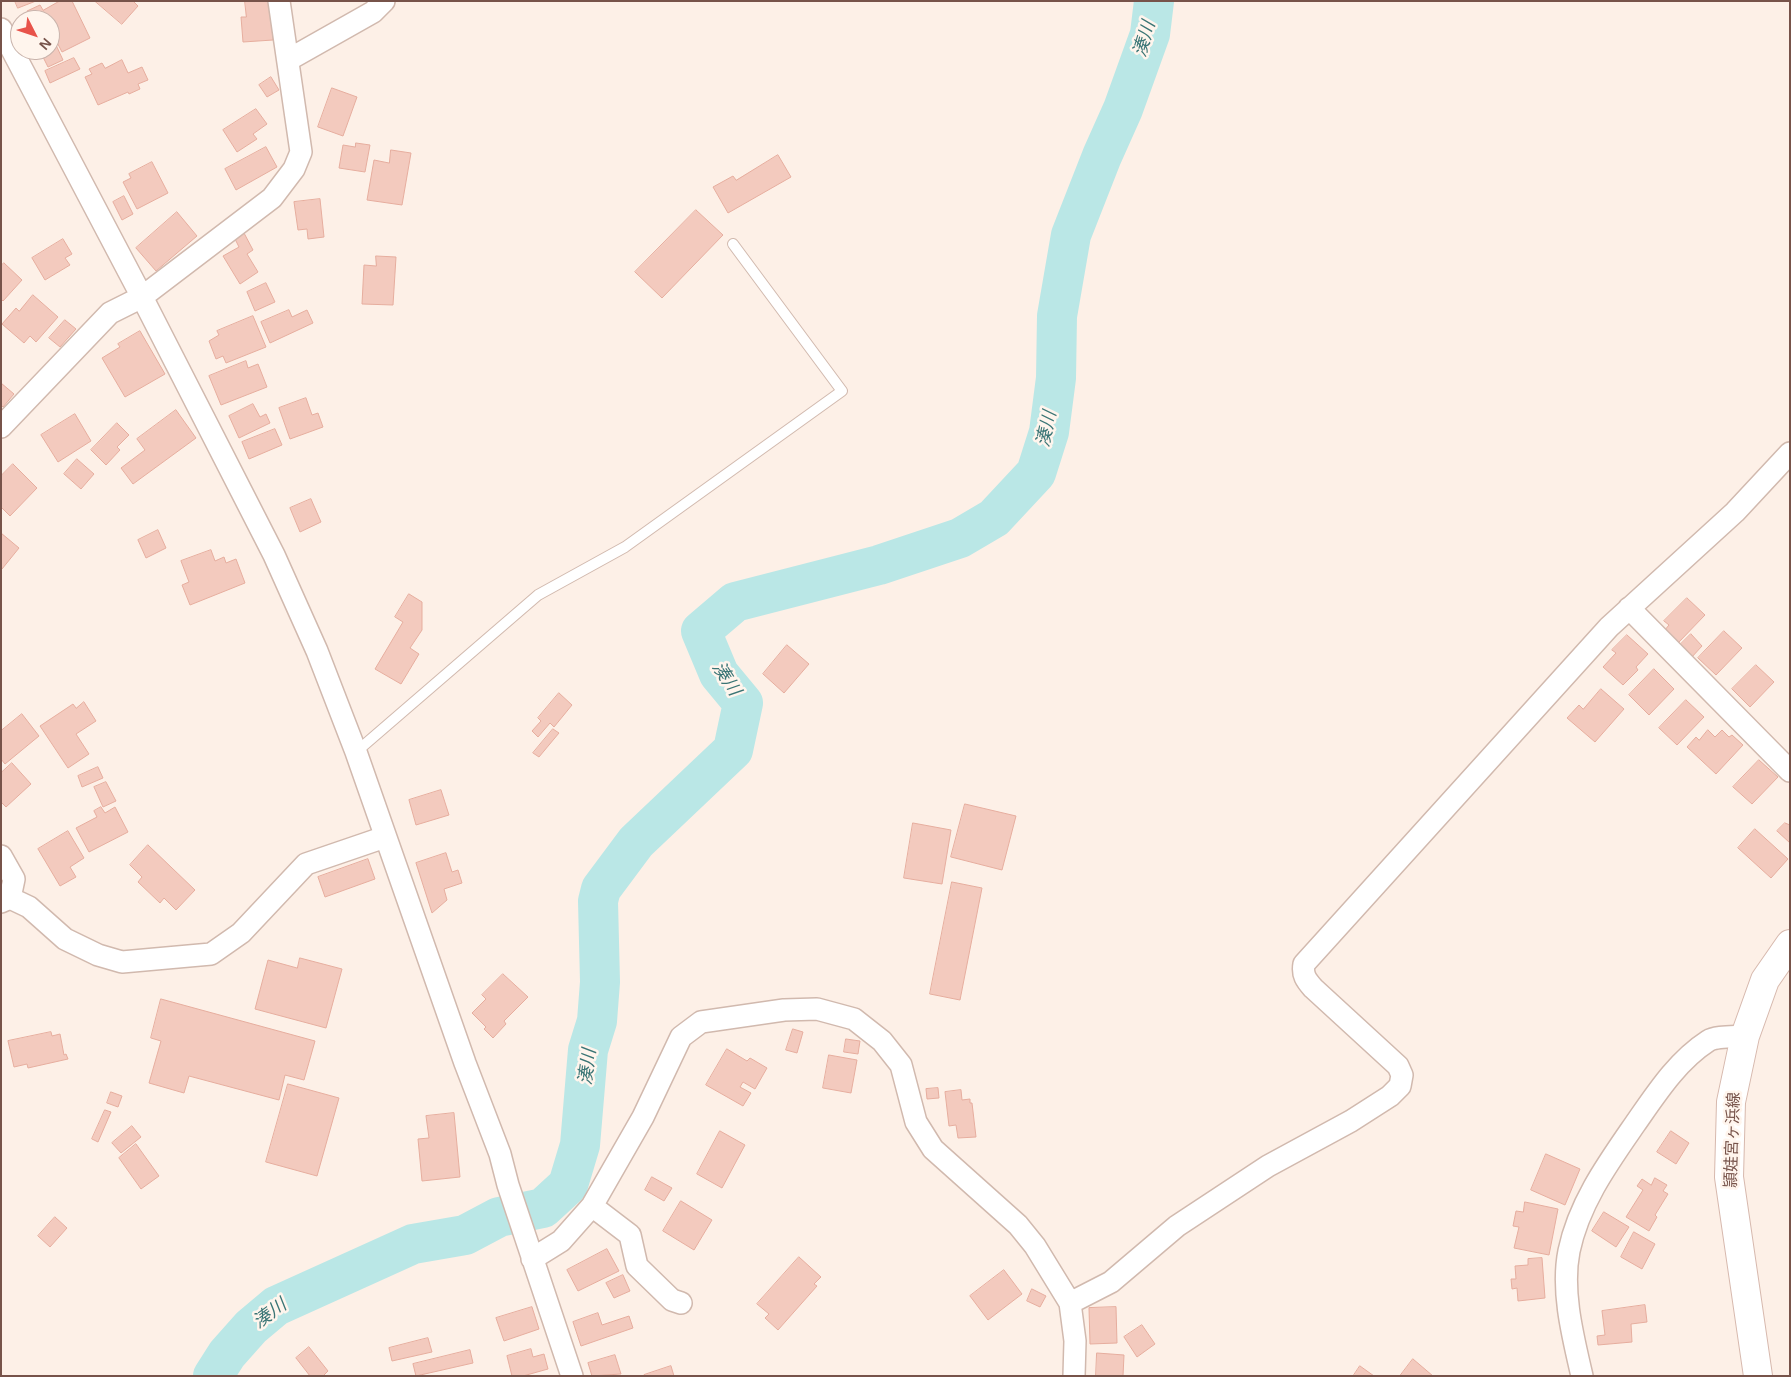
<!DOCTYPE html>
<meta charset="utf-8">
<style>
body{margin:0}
#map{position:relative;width:1791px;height:1377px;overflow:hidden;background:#fdf0e7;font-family:Arial,sans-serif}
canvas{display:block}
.frame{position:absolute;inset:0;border:2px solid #77534a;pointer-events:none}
.north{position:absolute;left:10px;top:10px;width:50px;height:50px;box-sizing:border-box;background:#fff5ed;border:1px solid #c9b4ac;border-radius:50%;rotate:131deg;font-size:14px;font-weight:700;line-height:20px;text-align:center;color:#77534a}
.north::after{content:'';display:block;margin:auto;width:18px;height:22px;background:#e8534a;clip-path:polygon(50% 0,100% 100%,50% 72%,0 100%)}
</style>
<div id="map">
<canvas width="1791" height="1377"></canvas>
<div class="frame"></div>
<div class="north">N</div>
</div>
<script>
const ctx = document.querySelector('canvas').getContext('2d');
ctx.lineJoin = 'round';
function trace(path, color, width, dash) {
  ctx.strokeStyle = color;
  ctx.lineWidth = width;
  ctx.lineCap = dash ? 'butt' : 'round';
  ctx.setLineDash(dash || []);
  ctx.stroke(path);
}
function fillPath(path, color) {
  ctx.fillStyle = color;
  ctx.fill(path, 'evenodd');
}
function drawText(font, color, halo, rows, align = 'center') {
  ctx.font = font + ' Arial,"Noto Sans JP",sans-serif';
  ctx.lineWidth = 5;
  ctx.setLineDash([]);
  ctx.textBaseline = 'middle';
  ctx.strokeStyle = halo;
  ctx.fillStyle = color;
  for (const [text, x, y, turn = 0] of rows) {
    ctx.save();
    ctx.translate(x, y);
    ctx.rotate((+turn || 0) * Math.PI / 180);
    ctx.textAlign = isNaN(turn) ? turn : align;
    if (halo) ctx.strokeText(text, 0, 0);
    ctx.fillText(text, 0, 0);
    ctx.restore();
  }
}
const river = new Path2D(`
 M213,1376l14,-22 24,-27 25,-21 137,-62 52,-9 34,-18 44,-9 25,-23 12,-40 8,-95 9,-29 3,-39 -2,-81 3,-12 35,-47 97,-92 10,-47 -24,-29 -18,-43 34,-29 144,-37 81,-27 34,-20 42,-45 13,-41 7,-54 1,-62 14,-81 31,-79 21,-47 27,-75 4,-33`);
const building = new Path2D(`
 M15,1h21l-18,7z
 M60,1h12l18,37 -28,14 -12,-23v-9h-18l-5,-9 13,-6 3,5z
 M95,1h38l5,5 -16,18z
 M245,1h25l3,39 -30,2 -2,-25h5z
 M56,45l7,15 -15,7 -7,-14z
 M74,58l6,11 -30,14 -5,-12z
 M122,60l6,13 14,-6 6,13 -10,4 2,5 -11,5 -1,-2 -30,13 -13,-28 7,-3 -3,-5 13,-6 3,5z
 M271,77l8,13 -12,7 -8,-12z
 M332,88l25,9 -14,39 -25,-9z
 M256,109l11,15 -14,10 4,5 -20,13 -14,-22z
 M356,143l14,2 -5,27 -26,-4 4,-23 12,2z
 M266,147l11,20 -41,23 -11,-21z
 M391,150l20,3 -9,52 -35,-5 7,-40 15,3z
 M778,155l13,22 -63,36 -15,-26 20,-11 3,4z
 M152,162l16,31 -31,16 -14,-27 8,-4 -2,-4z
 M124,196l9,18 -11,6 -9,-18z
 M320,199l4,38 -16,2 -1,-10 -9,1 -4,-28z
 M696,210l27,25 -61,63 -27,-26z
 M177,212l20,24 -41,35 -20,-23z
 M244,233l9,17 -6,4 11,18 -18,12 -17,-28 16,-9 -4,-8z
 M63,239l9,15 -7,4 5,7 -25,15 -13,-22z
 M376,256l20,1 -3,48 -31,-1 2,-39 12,1z
 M4,263l18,17 -19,21 -2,-2v-33z
 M266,283l9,19 -20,9 -8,-19z
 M33,295l25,22 -22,25 -6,-6 -6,7 -22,-19 14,-16 3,3z
 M289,310l3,7 15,-7 6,13 -43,20 -9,-21z
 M253,316l13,31 -40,16 -3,-7 -7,3 -7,-18 10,-6 -2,-4z
 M65,320l11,9 -16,18 -11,-9z
 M140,331l25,43 -40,23 -23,-39 18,-11 -2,-3z
 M246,361l2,7 10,-4 9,23 -46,18 -12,-29z
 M1,383l13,11 -11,13 -2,-2z
 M306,398l6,17 6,-2 5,14 -33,12 -11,-31z
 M253,404l7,13 6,-3 4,9 -31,15 -10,-22z
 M176,410l20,28 -63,46 -12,-16 24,-18 -8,-11z
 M75,414l16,27 -33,21 -17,-27z
 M117,423l12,12 -12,12 3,3 -14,15 -15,-15z
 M275,429l7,16 -33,14 -7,-17z
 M77,459l17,15 -13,15 -17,-15z
 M13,464l24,24 -27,28 -9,-9v-31z
 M311,499l10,23 -21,10 -10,-24z
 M158,530l8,18 -20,10 -8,-18z
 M1,533l18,15 -17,21h-1z
 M211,550l4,11 9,-4 2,6 10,-4 9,24 -55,22 -8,-20 7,-3 -8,-21z
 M409,594l13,8v28l-12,18 9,6 -18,30 -26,-15 28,-47 -8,-5z
 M1687,598l18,17 -27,28 -14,-12 5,-6 -5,-4z
 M1724,631l18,17 -26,27 -18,-17z
 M1691,634l11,12 -11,12 -12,-12z
 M1627,635l21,19 -12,13 2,3 -15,15 -20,-18 13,-14 -4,-3z
 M787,645l22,19 -25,29 -21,-19z
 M1756,665l18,17 -24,25 -18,-18z
 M1654,669l20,20 -25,26 -20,-20z
 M1601,689l23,20 -29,33 -28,-24 12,-13 4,4z
 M559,693l13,12 -18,22 -4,-4 -12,14 -6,-6 9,-10 -3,-3z
 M1686,700l18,17 -27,28 -18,-17z
 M84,702l12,19 -20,13 13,20 -21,14 -28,-42 33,-22 3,4z
 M22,714l17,22 -34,28 -4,-5v-28z
 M553,729l6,4 -20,24 -6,-4z
 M1708,730l7,7 7,-7 7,7 3,-2 11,10 -27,29 -29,-27 9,-10 3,3z
 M1759,760l19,17 -26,27 -19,-17z
 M12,763l19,21 -25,23 -5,-5v-29z
 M98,767l5,11 -21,9 -4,-11z
 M106,782l10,19 -13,6 -9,-20z
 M441,790l8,25 -33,10 -7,-25z
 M965,804l51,12 -14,54 -51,-13z
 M101,807l4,6 10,-6 13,25 -39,20 -13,-24 21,-11 -3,-6z
 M913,823l38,7 -9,54 -38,-6z
 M1785,823l5,2v18l-13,-12z
 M1755,829l33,30 -17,19 -33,-30z
 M68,831l16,27 -14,9 6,10 -16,9 -22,-37z
 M148,845l47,45 -19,20 -12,-12 -4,5 -22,-21 4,-5 -12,-12z
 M446,853l6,19 6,-2 4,13 -18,6 3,11 -15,13 -16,-50z
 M368,859l7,20 -50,18 -7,-20z
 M952,882l30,6 -22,112 -30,-6z
 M300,958l42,11 -16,59 -71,-19 13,-49 29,8z
 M503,974l25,23 -24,24 2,3 -13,14 -9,-9 2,-2 -14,-14 14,-14 -4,-4z
 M161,999l154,42 -11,39 -19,-5 -6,25 -90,-24 -5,17 -35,-10 12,-42 -10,-3z
 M793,1029l10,3 -6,21 -11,-3z
 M51,1032l1,4 8,-2 4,21 2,-1 2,5 -40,9 -1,-4 -13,3 -6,-26z
 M846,1039l14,2 -2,13 -14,-2z
 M727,1049l20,12 3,-3 17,10 -12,21 -12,-7 -3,5 11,6 -8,13 -37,-21z
 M829,1055l28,5 -6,33 -28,-5z
 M288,1084l51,14 -22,78 -51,-14z
 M938,1088l1,10 -12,1 -1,-10z
 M961,1090l1,10 8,-1v4h2l4,34 -18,1 -2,-13 -7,1 -4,-34z
 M111,1092l11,4 -4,11 -11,-4z
 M105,1110l6,2 -13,30 -6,-3z
 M454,1113l6,64 -38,4 -4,-42 11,-1 -3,-22z
 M132,1126l9,11 -20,16 -9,-10z
 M720,1131l25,14 -23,43 -25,-14z
 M1671,1131l18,12 -13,21 -19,-12z
 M136,1144l23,32 -18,13 -22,-31z
 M1546,1154l34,15 -15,36 -34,-15z
 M652,1177l20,11 -8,13 -19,-11z
 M1655,1178l12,7 -4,6 5,3 -13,21 2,2 -8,14 -23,-14 17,-27 -6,-4 5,-7 9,6z
 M681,1201l31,19 -18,30 -31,-19z
 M1525,1202l33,7 -9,46 -35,-7 5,-21 -6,-1 3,-15 7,1z
 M1604,1212l25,15 -13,20 -24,-16z
 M55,1217l12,11 -17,19 -12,-11z
 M1634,1232l21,12 -13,25 -21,-12z
 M607,1249l12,22 -41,20 -11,-21z
 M799,1257l22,20 -7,7 3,2 -39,44 -13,-12 4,-4 -12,-10z
 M1542,1258l3,40 -27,3 -1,-13 -5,1 -1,-10h5l-1,-13 13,-1v-6z
 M1004,1270l18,24 -34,26 -18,-24z
 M623,1275l7,16 -16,7 -8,-15z
 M1032,1289l14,7 -6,11 -13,-6z
 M1645,1305l2,17 -16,2 1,18 -34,3 -1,-9 8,-1 -3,-24z
 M532,1307l7,22 -35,12 -8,-23z
 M1116,1307l1,36 -27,1 -1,-36z
 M598,1313l4,12 27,-9 4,12 -52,18 -8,-24z
 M1142,1325l13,19 -18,13 -13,-20z
 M428,1338l4,14 -40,9 -3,-13z
 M309,1347l19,24 -5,5h-13l-14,-18z
 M531,1349l2,8 11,-3 4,15 -25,7h-11l-5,-20z
 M470,1350l3,13 -57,13 -3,-12z
 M1097,1353l27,2 -1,21h-27z
 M615,1355l6,19 -29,2 -4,-13z
 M1413,1359l20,17h-33z
 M671,1366l3,10h-30v-1z
 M1360,1366l14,10h-19l-1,-1z`);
const lane = new Path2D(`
 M356,752l182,-157 87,-48 217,-156 -109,-147`);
const street = new Path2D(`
 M1,29l141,268 132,258 43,96 39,101 109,311 35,91 8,31 64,191
 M288,60l85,-48 11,-11
 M1,427l109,-114 32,-16 130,-99 22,-29 7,-17 -22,-151
 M1629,608l161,163
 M1,856l13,23 -4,19 -9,4
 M10,898l19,9 36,32 33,16 24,7 89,-8 30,-21 65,-69 79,-27
 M592,1206l38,29 7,31 35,34 9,3
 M532,1259l29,-18 31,-35 51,-89 38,-80 20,-15 83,-12 33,-1 37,10 28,22 19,24 15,57 17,27 85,76 17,21 35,57 5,38 -1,35
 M1070,1303l41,-21 66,-56 91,-60 83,-45 39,-25 10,-10 2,-11 -4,-9 -85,-78c-7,-8 -11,-13 -9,-24l305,-337 126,-115 55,-59
 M1582,1376c-9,-39 -21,-85 -13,-125 10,-48 39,-88 66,-127 21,-30 42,-63 73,-83 8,-5 27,-4 37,-5`);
const secondary = new Path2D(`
 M1758,1376l-29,-199 2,-75 14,-66 20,-56 25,-36`);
const streetNames = [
 ["頴娃宮ヶ浜線",1733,1140,-88]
];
const waterNames = [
 ["湊川",1145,39,-74],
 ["湊川",1047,429,-78],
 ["湊川",726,679,57],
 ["湊川",588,1067,-83],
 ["湊川",270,1314,-36]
];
trace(river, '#bae7e6', 40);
fillPath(building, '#f3cabe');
trace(building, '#e6ad9e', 1);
trace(lane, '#d1b9ae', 12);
trace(street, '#d1b9ae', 24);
trace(secondary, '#d7b9ae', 30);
trace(lane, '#fff', 10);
trace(street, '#fff', 21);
trace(secondary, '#fff', 28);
drawText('16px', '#77534a', '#fff5ed', streetNames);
drawText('italic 18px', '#3a7575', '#fff5ed', waterNames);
</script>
